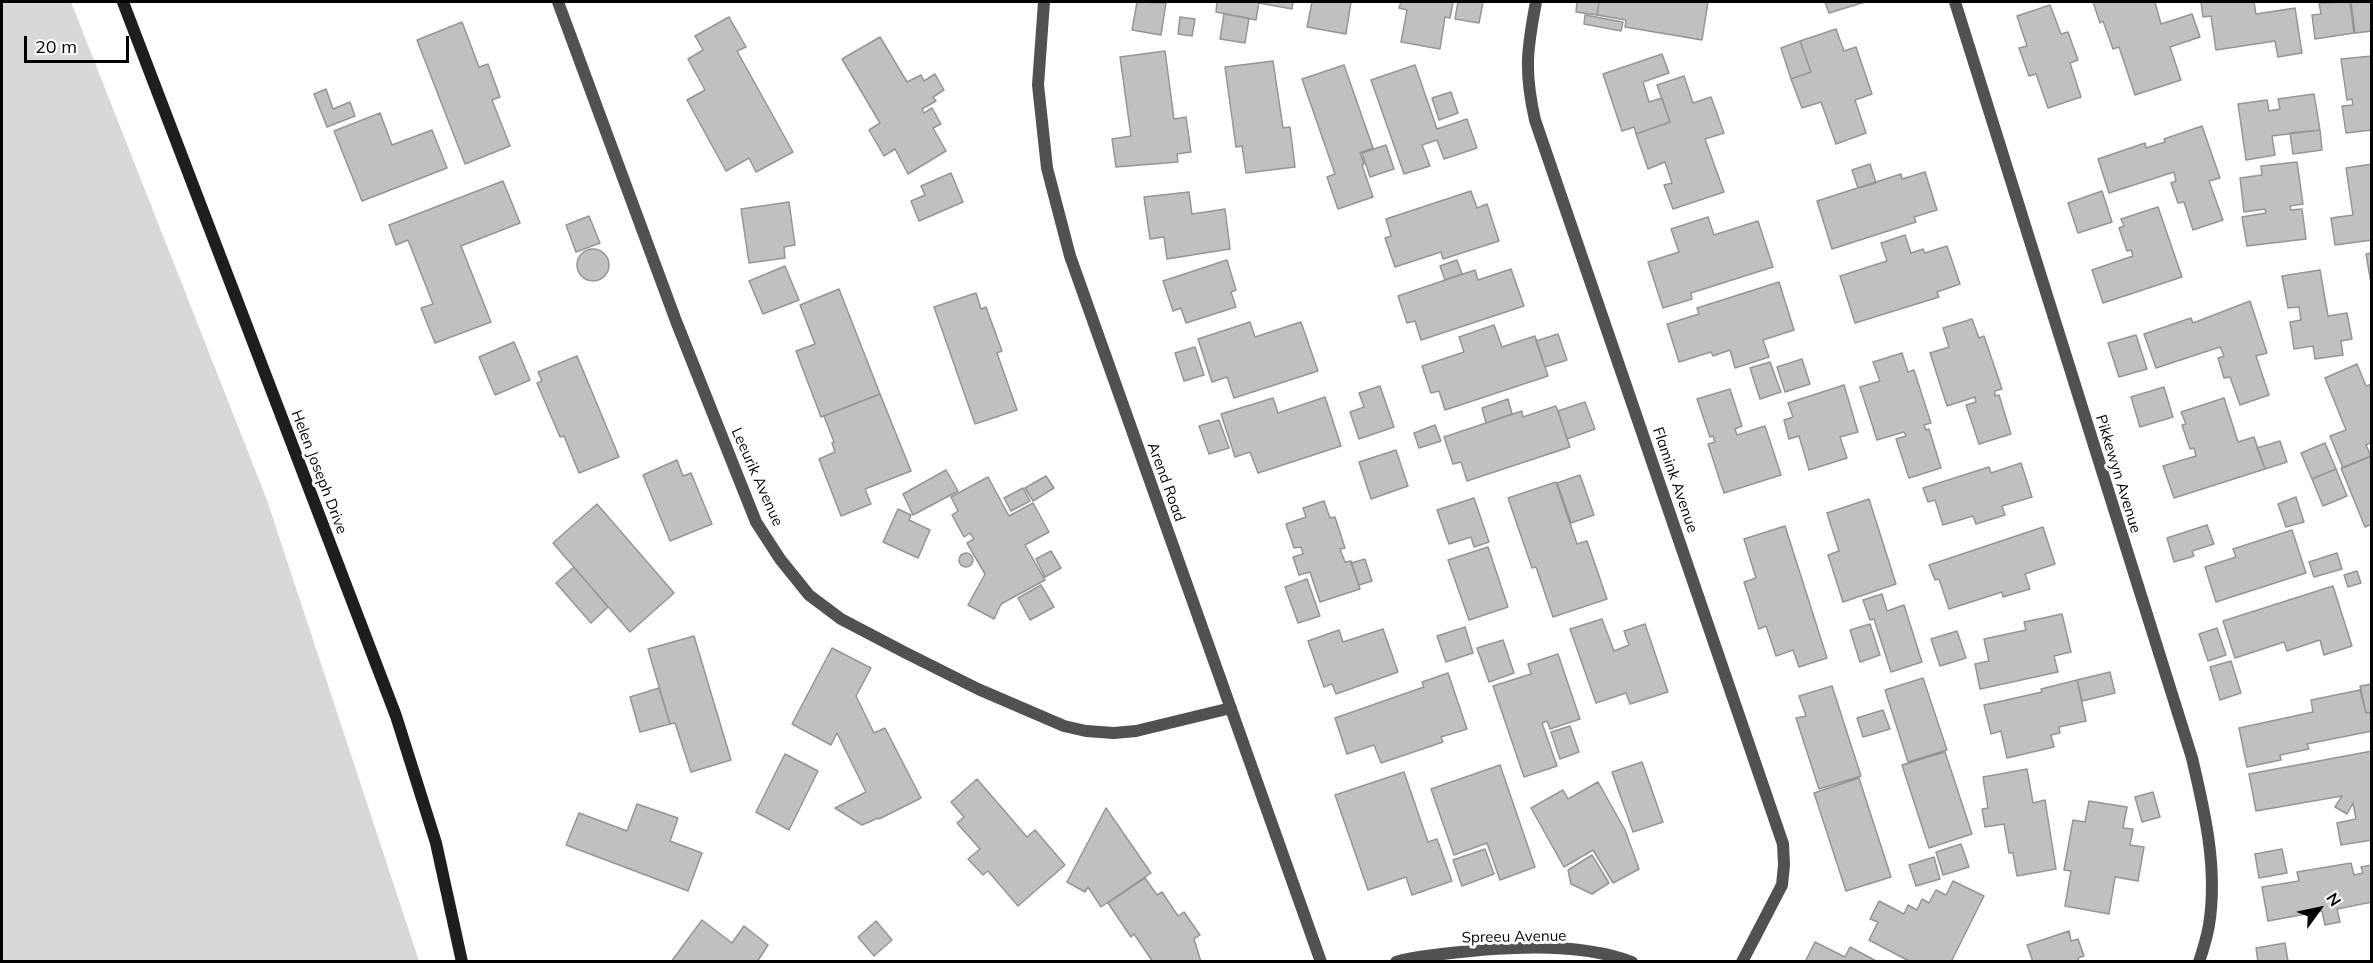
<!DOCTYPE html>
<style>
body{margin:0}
#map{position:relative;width:2373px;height:963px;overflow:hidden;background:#fff;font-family:Mulish,sans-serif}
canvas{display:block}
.frame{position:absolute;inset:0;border:3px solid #000;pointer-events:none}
.north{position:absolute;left:2289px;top:879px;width:60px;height:60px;-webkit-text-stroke:4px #fff;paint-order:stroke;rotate:57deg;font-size:16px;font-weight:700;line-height:24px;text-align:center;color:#000}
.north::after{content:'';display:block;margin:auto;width:21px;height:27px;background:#000;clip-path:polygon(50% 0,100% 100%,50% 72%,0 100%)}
.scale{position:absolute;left:24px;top:36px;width:105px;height:27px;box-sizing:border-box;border:3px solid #000;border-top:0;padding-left:8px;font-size:18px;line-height:21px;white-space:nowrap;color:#000;-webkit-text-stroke:4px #fff;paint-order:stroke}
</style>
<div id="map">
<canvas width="2373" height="963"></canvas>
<div class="frame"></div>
<div class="north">N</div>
<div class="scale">20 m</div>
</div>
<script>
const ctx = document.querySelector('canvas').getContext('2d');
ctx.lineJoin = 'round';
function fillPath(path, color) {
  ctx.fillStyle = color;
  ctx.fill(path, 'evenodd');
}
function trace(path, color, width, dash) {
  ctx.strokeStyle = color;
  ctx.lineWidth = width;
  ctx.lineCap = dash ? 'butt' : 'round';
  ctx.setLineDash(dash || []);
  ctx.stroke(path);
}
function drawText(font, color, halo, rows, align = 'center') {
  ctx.font = font + ' Mulish,sans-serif';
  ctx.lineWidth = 6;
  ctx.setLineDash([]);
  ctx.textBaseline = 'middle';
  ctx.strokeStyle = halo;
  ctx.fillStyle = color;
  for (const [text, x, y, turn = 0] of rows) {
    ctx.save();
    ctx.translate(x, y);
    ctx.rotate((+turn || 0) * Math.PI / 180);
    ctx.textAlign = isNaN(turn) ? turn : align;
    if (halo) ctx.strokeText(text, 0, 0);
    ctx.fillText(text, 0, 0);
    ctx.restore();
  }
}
const green = new Path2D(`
 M2,2h69l196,498 152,461h-417z`);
const building = new Path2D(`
 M1137,2l29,1 -5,32 -29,-5z
 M1217,2h42l-3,18 -40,-8z
 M1259,2h34l-1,7 -33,-6z
 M1312,2h45h-6l-5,32 -39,-7z
 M1401,2h52l-3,16 -5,-1 -5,32 -39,-7 6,-32 -8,-2z
 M1458,2h25l-4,21 -24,-4z
 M1577,2h22l-2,13 -21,-3z
 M1599,2h109l-6,38 -77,-13 1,-7 -29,-5z
 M1825,2h40l-36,11z
 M2093,2h62l6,22 31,-10 8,23 -30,10 11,33 -46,15 -16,-48 -6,2 -10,-28 -3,2z
 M2201,2h53l2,12 39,-6 7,45 -24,4 -3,-16 -59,9 -5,-34 -8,1z
 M2350,2l4,31 -39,6 -3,-24 9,-1 -2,-11z
 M2351,2h21v29l-17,2z
 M2050,5l11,29 7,-2 10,28 -8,3 11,34 -33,11 -12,-34 -7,2 -10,-28 8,-2 -10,-30z
 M1224,14l25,4 -4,25 -25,-4z
 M1585,15l38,7 -2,9 -37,-7z
 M729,17l17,30 -9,4 56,101 -37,20 -7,-14 -23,13 -39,-71 18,-10 -17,-31 15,-9 -8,-14z
 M1180,17l15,2 -3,17 -14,-2z
 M462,22l17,45 9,-3 12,33 -8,3 18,46 -45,18 -48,-124z
 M1836,29l8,22 12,-4 16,47 -17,6 11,33 -30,11 -15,-42 -19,6 -11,-29 20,-7 -11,-31z
 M880,37l27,45 14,-7 3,6 11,-7 9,16 -11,7 3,4 -14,8 2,4 8,-5 9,16 -8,4 13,23 -38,23 -13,-25 -11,7 -15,-26 11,-7 -38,-64z
 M1800,41l11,31 -20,7 -10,-31z
 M1165,51l9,68 12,-2 5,35 -14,2 1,8 -62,5 -4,-28 19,-3 -11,-79z
 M1662,54l7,19 -26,9 6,20 13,-4 8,24 -34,12 -2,-7 -12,4 -19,-57z
 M2372,56v74l-26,3 -4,-27 11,-1 -1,-6 -5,1 -6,-41z
 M1273,61l10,67 7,-1 5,40 -49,6 -4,-27 -6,1 -11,-80z
 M1344,65l29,83 -13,5 4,11 -2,1 11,32 -35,12 -11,-32 8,-3 -33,-95z
 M1415,65l22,64 30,-10 10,29 -33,11 -7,-19 -15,5 8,21 -26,8 -33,-94z
 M1684,76l9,27 18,-6 13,36 -19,6 19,53 -51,17 -9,-24 8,-2 -7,-21 -17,7 -12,-35 34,-12 -13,-37z
 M326,89l7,20 17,-7 5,14 -28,11 -13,-33z
 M1451,92l7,21 -19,7 -7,-22z
 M2314,94l6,36 -48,6 3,19 -29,5 -8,-56 29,-4 2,11 11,-2 -2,-10z
 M380,113l12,32 40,-15 15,38 -85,33 -28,-70z
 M2202,126l18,52 -11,3 14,39 -30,10 -9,-28 -6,1 -7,-20 5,-2 -2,-9 -65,21 -11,-34 47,-16 1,5 19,-6 -1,-3z
 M2320,130l2,20 -29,4 -3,-21z
 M1386,145l8,24 -24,8 -8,-24z
 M2297,162l6,42 -13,2 1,4 11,-1 4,30 -59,7 -5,-29 24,-4 -1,-4 -21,3 -4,-34 22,-3 -1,-9z
 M1870,164l6,19 -18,5 -6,-18z
 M2372,164v76l-37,5 -4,-27 22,-3 -7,-47z
 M1925,172l12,38 -23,7 2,5 -84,27 -15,-48 84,-27 1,5z
 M951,173l12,29 -44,19 -8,-20 14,-6 -4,-9z
 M503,181l17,42 -59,23 30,76 -56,21 -14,-35 12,-4 -25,-64 -12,5 -7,-20z
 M1471,191l6,17 10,-4 12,37 -56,18 -2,-7 -46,15 -10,-29 6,-2 -5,-17z
 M2102,191l10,31 -34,11 -10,-30z
 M1189,192l3,22 33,-5 5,40 -63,10 -3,-22 -14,2 -6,-42z
 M789,202l6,43 -11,2 1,11 -36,5 -8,-54z
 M2158,207l24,70 -79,26 -11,-33 41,-14 -2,-6 -4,1 -8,-23 5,-2 -3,-7z
 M589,216l11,27 -24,9 -10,-27z
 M1708,217l6,18 44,-14 15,46 -82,26 1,6 -29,9 -15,-46 31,-10 -8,-23z
 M1905,235l6,18 12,-4 2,4 22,-7 13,38 -23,8 2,5 -84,26 -15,-47 47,-15 -6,-18z
 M577 265a16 16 0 1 1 32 0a16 16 0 1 1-32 0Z
 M2372,253v36l-6,-35z
 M1227,260l9,30 -5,2 5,15 -50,16 -5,-15 -8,3 -10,-30z
 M1457,260l5,14 -17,6 -5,-14z
 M785,266l14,34 -36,14 -14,-33z
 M1511,269l13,37 -103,34 -6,-19 -8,2 -9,-27 77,-26 3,10z
 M2320,270l8,46 19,-3 5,26 -11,2 2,14 -28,4 -2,-13 -19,3 -4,-27 11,-2 -2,-13 -11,1 -6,-32z
 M1779,282l15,48 -31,10 6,17 -34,11 -5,-18 -17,6 -2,-4 -32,10 -12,-38 32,-10 -2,-6z
 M839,289l41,105 -59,23 -25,-66 19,-7 -15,-39z
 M976,293l5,16 5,-2 16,44 -5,2 20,57 -42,14 -41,-117z
 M2250,301l17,52 -11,3 13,39 -29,10 -10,-28 -6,1 -6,-20 6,-2 -4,-9 -64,21 -12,-34 47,-16 2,5z
 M1972,319l7,19 5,-2 18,53 -7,2v5l4,-1 12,39 -32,10 -13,-39 10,-3 -1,-5 -28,9 -17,-53 19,-6 -6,-19z
 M1250,322l5,15 46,-15 17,49 -84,27 -7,-21 -15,5 -14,-43z
 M1494,325l8,22 33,-11 13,40 -103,34 -6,-19 -8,2 -9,-27 42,-14 -5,-15z
 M1558,334l9,26 -22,7 -9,-26z
 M2136,335l11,34 -28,8 -11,-34z
 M514,342l16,38 -35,15 -16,-38z
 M1195,347l9,28 -20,6 -9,-28z
 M1902,353l6,19 6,-2 17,53 -7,2 2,5 3,-1 12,39 -32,10 -13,-39 10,-3 -2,-4 -27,8 -17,-53 20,-6 -7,-19z
 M577,356l42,101 -40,16 -15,-37 -4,1 -23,-54 5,-2 -4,-9z
 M1802,359l8,25 -25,8 -8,-25z
 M1770,362l11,30 -21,7 -10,-31z
 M2357,364l9,22 6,-2v58l-6,3 5,11 -28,12 -13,-32 16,-6 -21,-52z
 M1844,385l14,47 -18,5 7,21 -38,12 -10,-34 -10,3 -5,-19 9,-3 -5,-14z
 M1380,386l14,41 -35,12 -9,-27 14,-5 -5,-14z
 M2164,387l9,30 -33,10 -9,-30z
 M1730,389l12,37 -7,3 2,6 28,-9 16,49 -57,18 -16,-49 7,-2 -2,-6 -3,1 -13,-38z
 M880,394l31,77 -46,18 6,15 -30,12 -22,-57 16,-7 -3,-9 2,-1 -10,-26z
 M1325,397l16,49 -83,27 -8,-21 -15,5 -14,-43 52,-16 5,15z
 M2224,398l14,44 16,-5 11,32 -91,29 -11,-32 33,-10 -2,-8 -4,1 -8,-24 4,-1 -5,-12z
 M1508,399l4,15 -26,9 -4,-15z
 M1585,402l10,27 -28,10 -9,-28z
 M1556,406l14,41 -103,34 -6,-19 -8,2 -9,-27 78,-26 1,6z
 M1219,420l10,28 -20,6 -10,-28z
 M1435,425l6,16 -22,7 -5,-15z
 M2280,441l7,21 -22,7 -8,-21z
 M2325,443l11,26 -24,10 -11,-26z
 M1396,450l12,36 -37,13 -12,-37z
 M2371,456l1,68 -7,3 -24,-59z
 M677,460l6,16 8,-3 21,51 -42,17 -27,-66z
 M2021,463l11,34 -30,9 3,9 -29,9 -3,-8 -30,9 -8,-25 -7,2 -5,-14 66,-21 2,6z
 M2336,469l11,27 -24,10 -11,-27z
 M946,470l12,21 -45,24 -10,-21z
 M1580,475l14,40 -23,8 -14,-40z
 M1046,476l8,12 -21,13 -8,-13z
 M988,477l21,39 24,-13 16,29 -24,13 20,35 -44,24 -7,15 -26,-14 17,-31 -18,-31 7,-4 -4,-6 -6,4 -12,-22 6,-4 -7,-14z
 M1556,482l21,62 10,-3 20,58 -54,18 -17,-50 -4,1 -24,-70z
 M1023,488l7,13 -19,10 -7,-13z
 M2296,497l8,25 -18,5 -8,-23z
 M1474,498l15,44 -15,5 -3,-10 -22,7 -12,-34z
 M1869,499l27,85 -53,18 -15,-47 11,-4 -12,-38z
 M1324,501l6,17 5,-1 10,31 -5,1 5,13 6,-1 9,28 -40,13 -10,-30 -11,3 -6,-18 10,-3 -2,-7 -7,1 -8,-24 20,-7 -3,-9z
 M597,504l77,89 -44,39 -77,-89z
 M898,509l13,6 -2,5 21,10 -12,28 -35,-16z
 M2207,525l7,19 -22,7 2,5 -20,6 -7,-24z
 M1785,526l42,132 -28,9 -6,-17 -17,6 -10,-30 -7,3 -15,-47 12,-4 -12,-39z
 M2043,527l12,37 -30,10 5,15 -27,8 -1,-5 -53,17 -10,-30 -4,1 -6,-15z
 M2292,530l14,43 -90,29 -11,-35 31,-10 -3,-8z
 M1488,547l20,60 -39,13 -21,-60z
 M1051,551l10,17 -16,9 -9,-18z
 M2337,553l5,16 -28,8 -5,-15z
 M959 560a7 7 0 1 1 14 0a7 7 0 1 1-14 0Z
 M1365,559l7,22 -13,4 -8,-22z
 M574,567l34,40 -17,16 -35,-40z
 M2357,571l4,12 -13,4 -4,-12z
 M1307,579l13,37 -22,7 -13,-36z
 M1041,585l13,22 -24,13 -12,-22z
 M2333,586l19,60 -28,9 -4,-15 -33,11 -3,-9 -49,16 -12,-37z
 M1882,594l5,17 17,-6 18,57 -31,10 -17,-53 -4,1 -7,-20z
 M2062,614l9,38 -17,4 4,16 -78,17 -5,-25 14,-3 -5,-22 42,-9 -2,-8z
 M1602,619l12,32 15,-6 -5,-14 21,-7 23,68 -38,12 -4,-11 -30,10 -26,-74z
 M1870,624l10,31 -20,7 -10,-32z
 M1465,627l8,26 -27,9 -9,-26z
 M2217,628l9,27 -18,6 -9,-27z
 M1383,629l15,43 -62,22 -4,-10 -8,3 -16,-46 31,-11 4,12z
 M1957,631l9,27 -26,8 -9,-27z
 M694,636l37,124 -40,12 -16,-49 -5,1 -22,-75z
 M1503,640l11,33 -25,9 -12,-34z
 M832,648l39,20 -15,28 18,37 11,-5 36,70 -42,21 -1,-1 -16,7 -27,-17 31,-16 -29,-59 -6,12 -39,-21z
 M1558,654l22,65 -30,10 -3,-8 -5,2 15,43 -33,11 -31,-91 38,-12 -3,-10z
 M2231,661l10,32 -21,7 -10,-33z
 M2110,672l5,21 -33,8 -5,-21z
 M1448,673l19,56 -26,8 2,5 -62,21 -7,-18 -27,9 -12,-36 89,-31 -2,-5z
 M1923,678l24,72 -39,12 -23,-72z
 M2077,680l9,41 -27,6 1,6 -9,2 3,12 -47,11 -6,-27 -10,3 -7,-29 58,-13 -1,-3z
 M2372,684v28l-6,1 -6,-27z
 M1832,686l29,90 -42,13 -23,-71 10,-2 -7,-20z
 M659,688l11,36 -30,8 -10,-35z
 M2360,690l6,23 6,-1v19l-65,13 2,5 -29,6 1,5 -34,7 -8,-39 74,-16 -2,-12z
 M1883,710l7,19 -27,8 -6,-19z
 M1570,726l9,26 -19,7 -9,-27z
 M2372,751v89l-31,5 -4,-22 19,-4 -3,-16 -6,11 -12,-7 7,-11 -86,15 -7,-37z
 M1945,752l27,82 -43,14 -27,-83z
 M785,754l33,17 -29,59 -33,-18z
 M1642,762l21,60 -30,10 -21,-60z
 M1500,765l35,102 -35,13 -13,-37 -33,12 -23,-66z
 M2027,769l6,34 12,-3 11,69 -39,7 -4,-23h-4l-5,-29 -19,3 -3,-18 6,-1 -5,-31z
 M1404,772l24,70 9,-3 15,42 -40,14 -6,-18 -38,13 -33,-95z
 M1859,778l32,99 -45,14 -32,-98z
 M977,779l50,58 8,-7 30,35 -47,41 -30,-35 -5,4 -15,-16 12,-10 -23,-26 7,-6 -13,-15z
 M1598,782l27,48 14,39 -26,14 -20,-33 -29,17 -33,-59 32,-18 5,9z
 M2153,792l7,25 -18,5 -7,-25z
 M2089,801l38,6 -4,21 10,1 -3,16 14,2 -6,34 -23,-4 -6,37 -44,-8 6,-35 -7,-1 9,-50 12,2z
 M637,804l41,14 -8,23 32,12 -14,38 -122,-46 13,-32 48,18z
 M1106,808l45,65 -50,34 -13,-20 -3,5 -18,-10z
 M1961,844l8,23 -26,8 -7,-23z
 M1485,849l9,25 -32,12 -9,-26z
 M2282,849l5,24 -28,5 -4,-24z
 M1592,855l17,28 -17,11 -21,-10 -3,-14z
 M1934,857l6,22 -24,7 -7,-21z
 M2351,863l3,12 9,-2 -2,-6 11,-2v37l-35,7 3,13 -15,3 -3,-14 -54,10 -6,-34 37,-6 -2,-9z
 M1145,878l12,17 5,-3 16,24 6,-4 16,23 -6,4 7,23h-48l-19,-28 -3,3 -23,-34z
 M1953,881l31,15 -33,66h-40l-42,-22 9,-18 -8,-3 9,-18 25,13 4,-9 9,5 5,-11 7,4 7,-13 10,5z
 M702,920l30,23 12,-17 24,19 -11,17h-86z
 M876,921l16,19 -18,16 -16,-19z
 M2069,931l2,10 7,-2 6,17 -6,2 1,4h-46l-6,-17z
 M1815,942l30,15 5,-10 28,15h-73z
 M2285,943l3,18 -30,1 -2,-14z`);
const street = new Path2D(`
 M558,2l118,319 80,201 24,37 29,36 32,24 65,34 72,36 86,37 22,5 28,2 22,-2 95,-23
 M1044,2l-6,83 9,83 23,88 251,706
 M1536,2c-9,47 -12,70 -1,118l248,724 1,21 -2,20 -40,77
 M1955,2l237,756c13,55 26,111 17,167 -2,12 -6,25 -10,37
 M1396,962c15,-5 31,-6 46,-8 59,-7 134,-13 190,8`);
const secondary = new Path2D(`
 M123,2l273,714 40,127 26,119`);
const streetNames = [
 ["Helen Joseph Drive",319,472,69],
 ["Pikkewyn Avenue",2118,474,73],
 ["Leeurik Avenue",757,477,66],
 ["Flamink Avenue",1675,480,71],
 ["Arend Road",1166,482,70],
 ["Spreeu Avenue",1514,937,-1]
];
fillPath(green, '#d8d8d8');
fillPath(building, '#c0c0c0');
trace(building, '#959595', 1.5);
trace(street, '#515151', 12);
trace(secondary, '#1e1e1e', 12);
drawText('15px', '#000', '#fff', streetNames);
</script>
